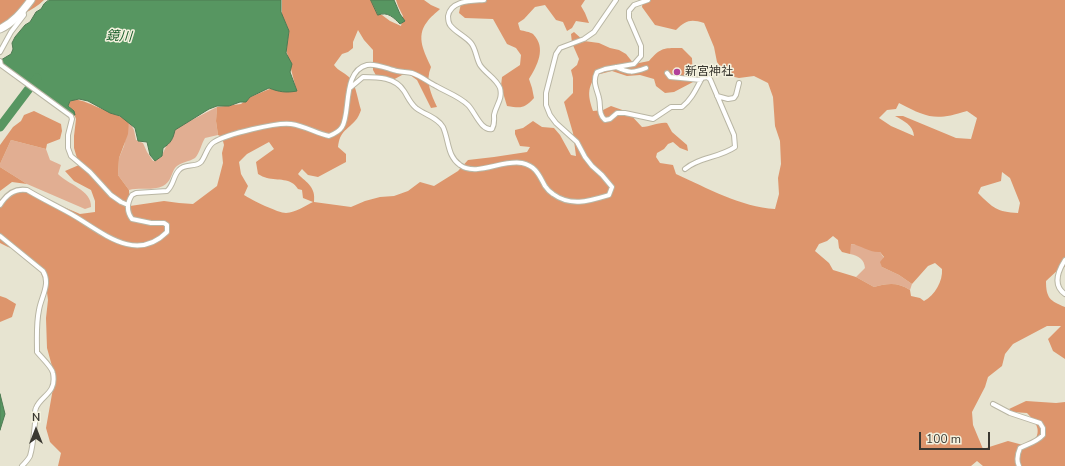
<!DOCTYPE html>
<meta charset="utf-8">
<style>
body{margin:0}
#map{position:relative;width:1065px;height:466px;overflow:hidden;background:#e7e4d1;font-family:"Nunito Sans",sans-serif}
canvas{display:block}
.north{position:absolute;left:16px;top:410px;width:40px;height:40px;-webkit-text-stroke:3px #f4f1de;paint-order:stroke;rotate:0deg;font-size:11px;font-weight:700;line-height:16px;text-align:center;color:#3a3831}
.north::after{content:'';display:block;margin:auto;width:14px;height:18px;background:#3a3831;clip-path:polygon(50% 0,100% 100%,50% 72%,0 100%)}
.scale{position:absolute;left:919px;top:432px;width:71px;height:18px;box-sizing:border-box;border:2px solid #3a3831;border-top:0;padding-left:5px;font-size:12px;line-height:14px;white-space:nowrap;color:#3a3831;-webkit-text-stroke:3px #f4f1de;paint-order:stroke}
</style>
<div id="map">
<canvas width="1065" height="466"></canvas>
<div class="north">N</div>
<div class="scale">100 m</div>
</div>
<script>
const ctx = document.querySelector('canvas').getContext('2d');
ctx.lineJoin = 'round';
function fillPath(path, color) {
  ctx.fillStyle = color;
  ctx.fill(path, 'evenodd');
}
function trace(path, color, width, dash) {
  ctx.strokeStyle = color;
  ctx.lineWidth = width;
  ctx.lineCap = dash ? 'butt' : 'round';
  ctx.setLineDash(dash || []);
  ctx.stroke(path);
}
function drawText(font, color, halo, rows, align = 'center') {
  ctx.font = font + ' "Nunito Sans","Noto Sans JP",sans-serif';
  ctx.lineWidth = 3;
  ctx.setLineDash([]);
  ctx.textBaseline = 'middle';
  ctx.strokeStyle = halo;
  ctx.fillStyle = color;
  for (const [text, x, y, turn = 0] of rows) {
    ctx.save();
    ctx.translate(x, y);
    ctx.rotate((+turn || 0) * Math.PI / 180);
    ctx.textAlign = isNaN(turn) ? turn : align;
    if (halo) ctx.strokeText(text, 0, 0);
    ctx.fillText(text, 0, 0);
    ctx.restore();
  }
}
const green = new Path2D(`
 M217,107l-1,14 2,14 -13,3c-4,6 -5,15 -10,20 -6,4 -15,4 -20,10 -4,6 -4,14 -12,18 -10,5 -23,1 -34,4l-11,-15 1,-17 5,-12 5,-25 5,9 2,10 7,3 4,9 6,9 8,-4 14,-29 7,-3z
 M11,140l35,9 4,11 11,5 -3,9c9,10 34,16 33,33l-6,2 -58,-25 -27,-17v-3z
 M850,244l9,1 21,7 4,6 -2,9 17,8 13,9 -2,6c-12,-8 -22,-7 -36,-3l-18,-10 9,-9c-1,-9 -6,-12 -15,-14z`);
const forest = new Path2D(`
 M0,0h44c-11,11 -29,17 -44,25z
 M282,0h92l4,12 12,9 11,5 2,-10 -5,-10 -2,-6h28l7,5 9,4c-4,4 -10,8 -13,13 -12,15 -2,31 4,45 -6,14 0,27 6,40l-6,1 -14,-28 -7,-5h-8l-11,6 -13,-2 -5,-9v-20l-9,-10 -6,-10 -5,12v6l-5,4 -6,2 -8,11c4,6 12,8 17,14 5,7 7,22 10,31 -1,3 -3,8 -6,11 -9,10 -15,10 -17,26l8,7v8l-28,15 -10,-2 -6,-6 -4,5c9,9 18,13 16,28l37,5 14,-6 15,-4 14,-1 14,-5 12,-9 14,4 24,-15 10,-11 26,-3 33,-5 3,-5 -10,-1 -5,-12v-4l8,-2 10,-7 9,6 12,1 6,7 11,20 5,1 -3,-23 -9,-31 9,-9v-15l-2,-8 6,-5 2,-6 -7,-16 -1,-9 3,-2 10,9 15,2 11,5 9,2 7,4 8,10 15,-3c12,-14 15,-13 33,-13l10,10 1,24 -19,10 -9,1 -9,-7 -2,-7 -14,-4 -13,1 -15,-5 -16,4c-9,14 -8,21 -3,36l10,-1 8,-4 17,6 14,15c9,0 16,-5 25,-4l5,9 15,13 1,6 -8,-3 -7,-6 -5,2 -4,5 -7,4 -1,4 4,6 13,2 3,9c31,14 65,33 99,35l4,-15 -1,-16 3,-14 -1,-23 -5,-15 -2,-29 -5,-14 -14,-7 -15,2 -13,-3 -9,-13 -3,-15 -10,-24c-13,-4 -18,-3 -28,7l-21,-5 -13,-18 1,-7h422v267h-4l-15,14c0,17 4,20 19,26v52l-12,-8 -5,-12 13,-13h-14l-34,18 -8,10 -3,12 -14,11 -3,10 -13,25 1,13 10,24 25,-8 15,4 11,-3c8,-13 2,-19 -7,-29l-14,-1 -4,-3 17,-8 30,2 9,-1v64h-82l-6,-5 -6,5h-913l3,-13 -11,-11 -4,-14 9,-51 -8,-29 -1,-30 2,-18 -2,-15 -6,-14 -22,-21 -10,-3 -8,-4v-43l14,-9 15,1 51,22 15,-2v-11l-4,-11 -17,-9 -9,-10 14,-6 -5,-17v-12l2,-17 -3,-8 -5,-6 4,-6c12,1 20,6 30,10 10,4 18,7 27,12l-1,13 -9,24 -1,17 11,15 1,16 34,-5 15,2 14,1 24,-18 6,-23 -1,-10 2,-8 -2,-8 -4,-2 -2,-14 1,-14 24,-3 9,-7 22,-9 24,1 -10,-40 1,-8 2,-7 -2,-8 -5,-9zM899,103c29,15 36,18 68,8l10,7 -6,21 -15,-1 -53,-22h-8c9,5 18,9 19,20l-23,-10 -12,-8 8,-8 9,-1zM269,142l5,7 -18,13 2,12c3,2 6,3 9,4 11,3 24,-1 31,11l4,1 1,8 10,4c-8,4 -17,10 -27,11 -8,0 -34,-13 -42,-18l4,-9 -7,-12 -2,-12 8,-8zM1002,172l8,6 10,25 -2,10c-21,-1 -25,-5 -40,-20l3,-6 20,-6zM833,236l5,4 1,8 3,4 8,2 1,-10c10,1 19,9 29,8l4,5 -4,5 2,5 17,8 13,9 16,-18 7,-3 7,6c1,12 -7,26 -18,32l-4,-3 -9,-2 -1,-6c-12,-8 -22,-7 -36,-3l-18,-10 -23,-7 -4,-7 -14,-12 4,-7 8,-3z
 M470,0h115l-4,6 4,7 4,10 -13,-2 -4,7 -5,3 -4,-9 -7,-2 -11,-15 -10,2 -11,12 -6,4 2,7c4,1 10,2 13,4 14,14 4,32 -4,45l3,9 2,10c-10,11 -13,10 -27,8l-6,-20 1,-9 18,-12 1,-10 -5,-7 -9,-4 -14,-25 -28,-1 -6,-5 2,-10z
 M34,111l27,13 1,7 -2,8 -13,5 -1,5 -35,-9 -11,24v-19l13,-18 8,-6 3,-6z
 M0,167l27,17 -15,-2 -12,9z
 M0,296l6,2 10,6 -4,13 -12,5z`);
const water = new Path2D(`
 M49,0h232v12l8,19 -3,22 6,11 -2,8 7,19c-11,2 -18,1 -28,-3l-19,9 -4,5h-6l-11,4h-12l-8,3 -34,21c-2,9 -4,13 -12,18l-1,8 -7,5 -5,-6 -3,-13 -9,-1 -3,-13 -15,-12 -10,-3 -22,-12 -9,-2 -9,2 -2,5 6,5 1,4h-3l-69,-52 -2,-3 10,-6 2,-5 -1,-6 3,-6 10,-12 5,-3 6,-10 5,-3 3,-5z
 M371,0h23l6,14 5,7 -5,3c-6,-6 -12,-13 -22,-9z
 M0,394l5,20 -5,16z`);
const river = new Path2D(`
 M0,127l37,-49`);
const street = new Path2D(`
 M648,0l-14,5 -5,6v7l12,28v10l-7,8 -29,5 -8,3c-5,10 0,17 2,26 2,8 -1,16 6,22l5,-1 7,-6h8l28,6 18,-12h11c10,-8 14,-18 20,-29l5,-1 3,2 24,56 1,12c-16,11 -36,10 -50,22
 M0,52l11,-20 13,-17 -1,-5
 M0,61l1,4 70,51 1,3 -4,16v13l3,8 19,16 21,23 10,7 7,3
 M616,67c13,6 17,6 30,1
 M667,73l3,4 31,3
 M350,88l13,-11c15,0 32,0 41,14 4,6 6,12 12,17 9,7 21,9 27,19 6,13 4,29 17,38 16,12 43,-6 62,-2 14,3 17,12 23,23 2,3 5,6 8,8 18,13 36,7 56,1l3,-8 -10,-12 -10,-9 -7,-9 -8,-15 -21,-19 -6,-8 -4,-10v-12l10,-39 4,-6 24,-9 10,-7 22,-32
 M717,96l11,3 6,-1 2,-3 3,-12
 M0,205c6,-10 15,-17 27,-15 15,9 30,16 44,24 30,17 64,50 96,18v-7l-3,-2h-13l-19,-4c-6,-8 -5,-16 0,-24l4,-2 31,-2c7,-6 6,-15 12,-21 6,-7 16,-2 22,-8 5,-6 6,-16 13,-20 13,-8 63,-20 77,-18 14,2 25,9 38,12 5,-2 10,-4 13,-9 9,-14 0,-56 25,-62 9,-2 21,4 30,6 5,1 10,1 15,2 9,3 16,9 24,13 10,6 23,10 32,19 7,7 13,26 24,24 3,-5 2,-9 2,-14 2,-10 9,-16 6,-27 -4,-10 -14,-14 -20,-23 -4,-7 -4,-16 -9,-22 -6,-7 -16,-11 -21,-18 -2,-3 -2,-6 -2,-9 3,-16 24,-15 36,-16
 M0,236l43,35c8,13 -2,26 -4,39 -3,14 -2,28 -2,42 4,5 15,15 16,21 4,21 -12,22 -17,35 -2,4 -1,10 -1,15 -1,10 -2,23 -5,33 -2,4 -5,7 -8,10
 M1065,260c-7,11 -13,25 0,34
 M993,404l17,9 30,10 3,5v7c-6,7 -15,9 -23,13 -3,7 -4,12 -1,18`);
const primary = new Path2D(`
 M0,29c13,-6 22,-17 31,-29`);
const markers = [
 [677,72,4,"#b2409b"]
];
const poiNames = [
 ["新宮神社",685,72]
];
const waterNames = [
 ["鏡川",119,37,3]
];
fillPath(green, '#e1ae92');
fillPath(forest, '#dd956c');
fillPath(water, '#579661');
trace(water, '#4e7a53', 1);
trace(river, '#579661', 9);
trace(street, '#b9b6a4', 6);
trace(primary, '#b9b6a4', 9);
trace(street, '#fff', 4);
trace(primary, '#fff', 7);
for (const [x, y, r, color] of markers) {
  const dot = new Path2D();
  dot.arc(x, y, r, 0, 2 * Math.PI);
  ctx.fillStyle = color;
  ctx.fill(dot);
  trace(dot, '#f4f1de', 1.5);
}
drawText('12px', '#3a3831', '#f4f1de', poiNames, 'left');
drawText('italic 13px', '#165c28', '#f4f1de', waterNames);
</script>
